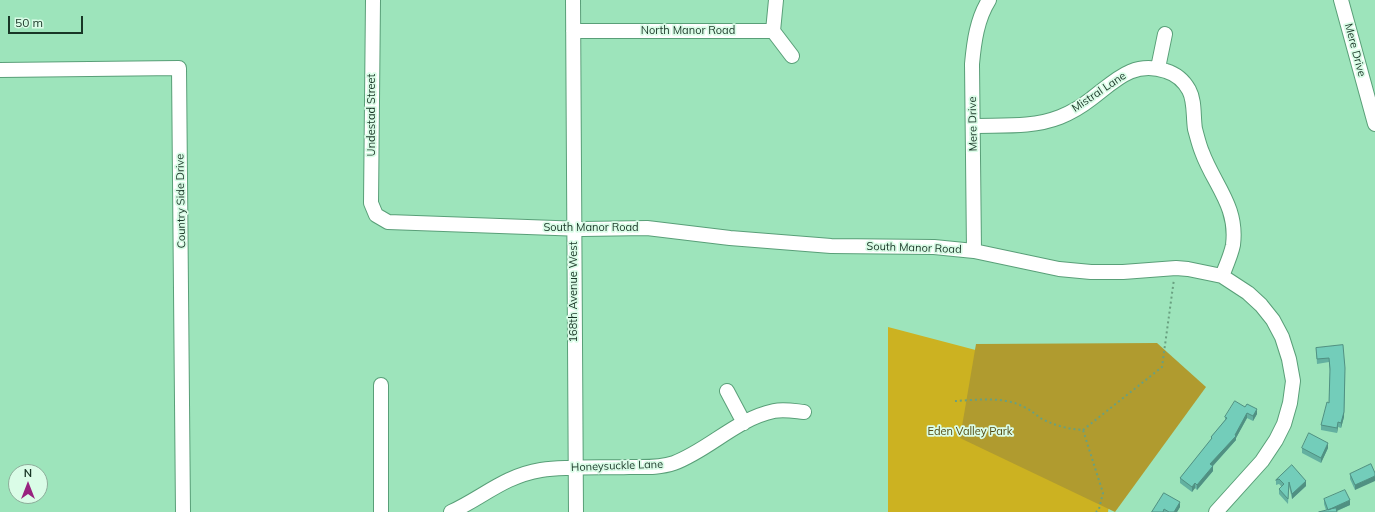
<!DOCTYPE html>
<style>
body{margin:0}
#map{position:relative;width:1375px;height:512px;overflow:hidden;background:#9de4bb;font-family:Mulish,sans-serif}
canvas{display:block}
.north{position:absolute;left:8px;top:464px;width:40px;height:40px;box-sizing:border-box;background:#dafce7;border:1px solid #8dad9a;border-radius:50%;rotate:0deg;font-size:11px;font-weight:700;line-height:16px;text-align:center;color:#193626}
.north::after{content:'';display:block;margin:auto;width:14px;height:18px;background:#98237f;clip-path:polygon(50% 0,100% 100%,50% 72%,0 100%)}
.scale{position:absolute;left:8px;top:16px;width:75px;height:18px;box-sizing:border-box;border:2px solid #193626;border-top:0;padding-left:5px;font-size:12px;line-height:14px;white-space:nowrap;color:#193626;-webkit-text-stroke:3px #dafce7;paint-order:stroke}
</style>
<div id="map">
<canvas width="1375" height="512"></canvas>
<div class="north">N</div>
<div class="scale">50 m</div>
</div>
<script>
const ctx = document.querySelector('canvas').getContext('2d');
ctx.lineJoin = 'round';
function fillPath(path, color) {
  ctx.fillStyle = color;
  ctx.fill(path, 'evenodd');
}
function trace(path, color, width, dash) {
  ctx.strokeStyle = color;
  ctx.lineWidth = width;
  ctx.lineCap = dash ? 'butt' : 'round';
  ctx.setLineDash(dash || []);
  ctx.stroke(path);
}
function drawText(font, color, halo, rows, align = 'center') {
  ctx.font = font + ' Mulish,sans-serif';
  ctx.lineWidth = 3.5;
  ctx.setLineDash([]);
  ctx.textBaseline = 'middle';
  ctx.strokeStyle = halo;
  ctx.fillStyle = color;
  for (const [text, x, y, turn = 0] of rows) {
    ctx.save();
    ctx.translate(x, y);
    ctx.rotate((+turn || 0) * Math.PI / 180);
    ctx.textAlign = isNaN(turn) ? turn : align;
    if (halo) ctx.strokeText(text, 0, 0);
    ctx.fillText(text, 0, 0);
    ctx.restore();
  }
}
const green = new Path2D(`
 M888,327l99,26 123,147 -2,12h-220z`);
const forest = new Path2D(`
 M1157,343l49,44 -91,125 -155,-74 16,-94z`);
const path = new Path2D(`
 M955,401c22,-1 49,-5 69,6 7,3 12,8 18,12 14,7 26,10 41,11l20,63 -4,16 -3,3
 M1083,430l79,-63 12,-88`);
const minor = new Path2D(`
 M373,0l-2,203 5,12 12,7 195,7 64,-1 83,10 101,8 103,1 40,4 85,18 32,3h32l53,-4 12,1 34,7 26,17 13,12 12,15 9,17 7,22 4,22 -3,22 -6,21 -8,16 -14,21 -46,51
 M573,0l3,512
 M1341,0l34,124
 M573,31h200
 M773,31l3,-31
 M773,31l19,25
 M1158,68l7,-34
 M0,70l179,-2 4,444
 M973,126c29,-1 59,2 87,-9 10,-4 22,-11 31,-18 24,-18 42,-39 75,-28 10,3 18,10 23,19 6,11 4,26 6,39 2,7 4,16 7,23 12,33 36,54 31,93 -2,10 -7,21 -11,31
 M974,251l-2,-187c2,-22 5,-45 17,-64
 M727,391l17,32
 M381,512v-127
 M451,512c31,-14 53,-36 90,-42 29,-4 59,-2 88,-3 15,0 31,1 45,-4 35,-13 62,-44 100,-52 10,-2 20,0 30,1`);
const wall = new Path2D(`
 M1343,345l1,72 -3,11 -3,-1 -1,6 -16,-3v-5l8,-22 1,-31 -1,-10 -12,2 -1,-16z
 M1245,407l12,7 -4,7 -6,-3 -11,20v2l-23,26v5l-16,19 -2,-2 -3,4 -12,-9v-5l31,-38v-3l14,-17v-3z
 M1302,448h26l-7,15 -19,-10z
 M1371,464l-16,26 -5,-11v-5z
 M1292,465l14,21 -14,13 -3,-13 -1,18 -9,-10v-5l3,-2 -3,-3 -3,1v-5z
 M1164,493l16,14 -3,5h-25z
 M1324,499l26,6 -13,6 -11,-1 -2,-6z`);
const shadedWall = new Path2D(`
 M1345,368l-1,49 -3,11v-5z
 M1257,409v5l-4,7v-5z
 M1247,413v5l-11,20v2l-26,29v-5l25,-29z
 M1338,422v5l-1,6v-5z
 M1328,443v5l-7,15v-5z
 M1213,466v5l-16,19v-5z
 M1375,476v5l-20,9v-5z
 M1306,481v5l-14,13v-5z
 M1195,483v5l-3,4v-5z
 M1350,500v5l-16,7 -6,-2z
 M1180,502v5l-3,5h-3z`);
const building = new Path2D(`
 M1343,345l2,23 -1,44 -3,11 -3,-1 -1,6 -16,-3 6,-23 2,1 1,-34 -1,-11 -12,1 -1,-11z
 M1235,401l10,6 2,-3 10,5 -4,7 -6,-3 -12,22 1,1 -26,28 3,2 -16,19 -2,-2 -3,4 -12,-9 32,-40 -1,-1 16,-19 -2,-1z
 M1309,433l19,10 -7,15 -19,-10z
 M1371,464l4,9v3l-20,9 -5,-11z
 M1292,465l14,16 -14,13 -3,-12 -1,17 -9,-10 5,-5 -5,-5 -3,1z
 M1345,490l5,10 -22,10 -4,-11z
 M1164,493l16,9 -6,10h-5l-5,-3 -1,3h-11z
 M1336,508l1,4h-18z`);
const streetNames = [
 ["North Manor Road",688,31],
 ["Mere Drive",1355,50,75],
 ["Mistral Lane",1099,92,-34],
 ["Undestad Street",372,115,-90],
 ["Mere Drive",973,124,-91],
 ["Country Side Drive",181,201,-91],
 ["South Manor Road",591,228],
 ["South Manor Road",914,248,2],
 ["168th Avenue West",574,292,-90],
 ["Honeysuckle Lane",617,466,-2]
];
const parkNames = [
 ["Eden Valley Park",970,432]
];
fillPath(green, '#ccb221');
fillPath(forest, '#b09b2f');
trace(minor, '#599f78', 16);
trace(path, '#69a080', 2, [2, 3]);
trace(minor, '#fff', 14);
fillPath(wall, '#63b0a0');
fillPath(shadedWall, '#509082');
fillPath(building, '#73cdba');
trace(building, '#509082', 1);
drawText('11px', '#193626', '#dafce7', streetNames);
drawText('11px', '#554a11', '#dafce7', parkNames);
</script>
